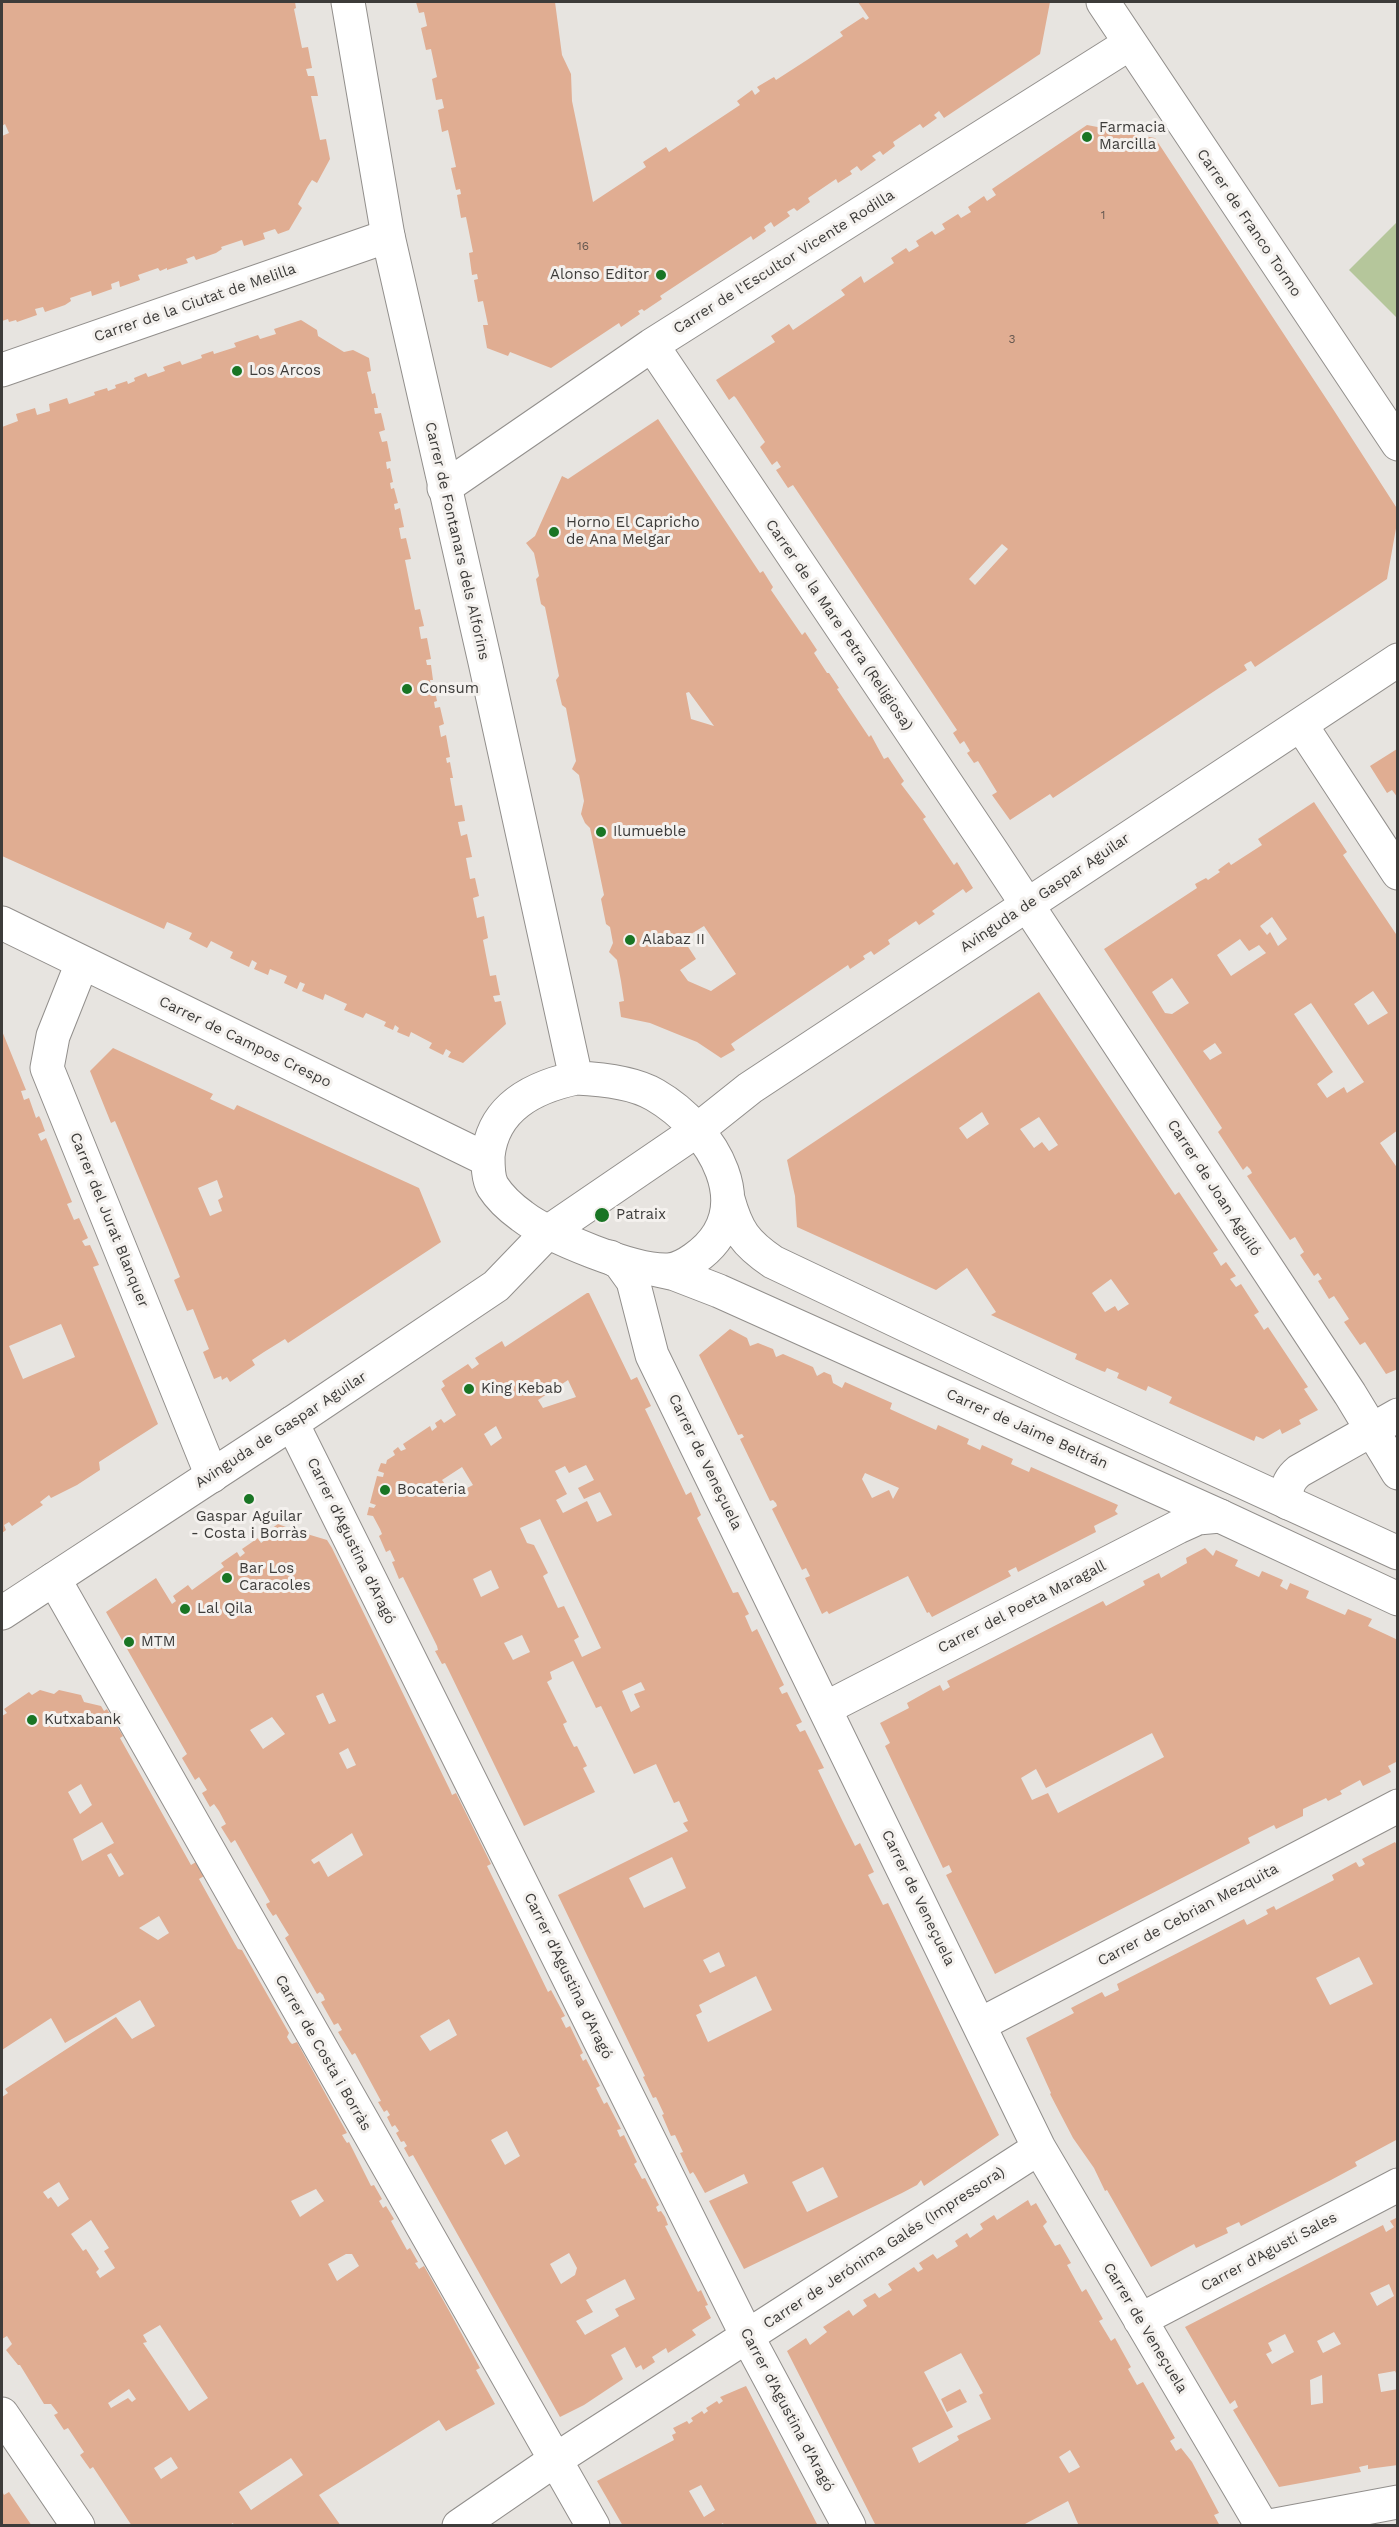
<!DOCTYPE html>
<meta charset="utf-8">
<style>
body{margin:0}
#map{position:relative;width:1399px;height:2527px;overflow:hidden;background:#e7e4e0;font-family:"Work Sans",sans-serif}
canvas{display:block}
.frame{position:absolute;inset:0;border:3px solid #3d3c3a;pointer-events:none}
</style>
<div id="map">
<canvas width="1399" height="2527"></canvas>
<div class="frame"></div>
</div>
<script>
const ctx = document.querySelector('canvas').getContext('2d');
ctx.lineJoin = 'round';
function fillPath(path, color) {
  ctx.fillStyle = color;
  ctx.fill(path, 'evenodd');
}
function trace(path, color, width, dash) {
  ctx.strokeStyle = color;
  ctx.lineWidth = width;
  ctx.lineCap = dash ? 'butt' : 'round';
  ctx.setLineDash(dash || []);
  ctx.stroke(path);
}
function drawText(font, color, halo, rows, align = 'center') {
  ctx.font = font + ' "Work Sans",sans-serif';
  ctx.lineWidth = 6;
  ctx.setLineDash([]);
  ctx.textBaseline = 'middle';
  ctx.strokeStyle = halo;
  ctx.fillStyle = color;
  for (const [text, x, y, turn = 0] of rows) {
    ctx.save();
    ctx.translate(x, y);
    ctx.rotate((+turn || 0) * Math.PI / 180);
    ctx.textAlign = isNaN(turn) ? turn : align;
    if (halo) ctx.strokeText(text, 0, 0);
    ctx.fillText(text, 0, 0);
    ctx.restore();
  }
}
const green = new Path2D(`
 M1397,222v96l-48,-48z`);
const building = new Path2D(`
 M2,2h293l1,6 -2,1 8,39 6,-1 4,21 -6,1 2,7h6l4,20h-7l9,44 6,-1 4,20 -13,24 -5,-3 -4,6 -10,18 4,4 -13,22 -11,4 -3,-5 -12,4 2,6 -21,7 -2,-6 -21,7 1,2 -6,4 -20,7 -2,-4 -8,3 2,4 -21,7v-2l-7,3 -2,-3 -20,7 2,5 -20,7 -1,-6 -8,3 1,5 -20,7 -1,-5 -21,7 1,3 -6,4 -20,7 -2,-5 -8,2 2,6 -20,7 -1,-2 -7,2 -1,-3 -6,2v-185l7,-3 -4,-9 -3,2z
 M416,2h139l7,53 9,19 1,27 21,101 53,-35 -3,-5 23,-15 3,5 71,-47 -3,-4 15,-11 3,5 5,-4 -3,-4 17,-10 2,3 31,-20 36,-24 -3,-4 23,-15 3,3 3,-2 -11,-16h192l-10,52 -96,64 -5,-7 -5,4 3,3 -14,10 -3,-4 -27,18 2,4 -12,9 -3,-4 -8,5 4,4 -15,11 -4,-5 -7,5 2,3 -14,9 -2,-4 -28,19 2,4 -13,9 -3,-3 -7,4 3,4 -16,11 -3,-5 -7,5 2,4 -13,9 -2,-4 -91,60 2,3 -18,12 -2,-2 -4,2 2,3 -19,13 -2,-4 -68,45 -41,-16 -2,4 -21,-8 -4,-23h5l-5,-24 -5,1 -4,-22 4,-1 -1,-5 -5,1 -3,-22 4,-1 -7,-35 -5,1 -4,-23 4,-1 -1,-5 -4,1 -5,-22 5,-1 -8,-37 -6,2 -4,-22 6,-2 -2,-9 -6,1 -4,-21 5,-2 -6,-28 -5,1 -5,-22 6,-2 -3,-14 -5,1z
 M1087,125l68,13 178,271 65,101v7l-11,62 -132,88 -4,-6 -4,2 -3,2 3,5 -28,18 -166,110 -3,-4 -40,26 -18,-25 5,-3 -19,-31 -4,2 -7,-10 3,-2 -6,-10 -4,3 -7,-11 4,-3 -164,-245 -5,3 -12,-18 5,-3 -4,-6 -5,4 -12,-18 5,-5 -29,-44 -2,-2 -5,4 -13,-20 59,-38 -4,-6 18,-12 4,6 52,-35 -4,-5 20,-14 3,7 30,-20 -3,-5 15,-10 3,4 10,-6 -3,-5 16,-10 3,4 10,-6 -3,-5 16,-10 3,4 10,-6 -3,-5 16,-11 3,5 9,-6 -4,-6zM1002,544l6,5 -33,36 -6,-6z
 M301,320l16,10 1,6 26,16 9,-2 16,8 2,13 -4,1 5,22 3,-1 3,15h-4l1,6 6,-1 2,8 2,9 -6,2 3,10 5,-1 4,20 -5,1 1,7 3,-1 3,14 -3,1 1,6 3,-1 4,15 -4,1 1,6 5,-2 4,19 -5,1 2,11 5,-1 5,21 -6,1 10,50 5,-1 4,17 -5,1 2,12 6,-1 4,21 -5,1 1,5h4l2,15h-3l1,7 3,-1 3,15 -3,1 1,6 5,-1 4,17 -5,2 2,11 5,-2 4,22 -4,1 1,5 3,-1 3,16h-3l5,28 7,-1 3,16 -7,1 3,14 6,-2 5,23 -6,1 4,21 5,-1 4,18 -6,2 4,20 7,-2 4,22 -5,2 7,36 6,-1 4,20 -7,1 2,6 6,-1 5,23 -43,39 -15,-6 3,-5 -5,-3 -3,6 -14,-7 3,-5 -21,-11 -2,5 -12,-5 2,-4 -4,-3 -2,5 -9,-4 2,-4 -20,-9 -3,5 -19,-8 3,-6 -22,-10 -2,6 -21,-9 3,-7 -5,-2 -3,7 -13,-6 3,-7 -17,-7 -2,6 -14,-6 3,-6 -5,-3 -3,7 -19,-9 3,-6 -22,-11 -4,7 -18,-9 3,-6 -20,-9 -5,-2 -3,7 -162,-73v-429l16,-6 -2,-7 19,-6 2,7 13,-4 -1,-7 18,-6 2,6 26,-9 -1,-3 13,-4 1,3 8,-3 -1,-3 12,-4 1,3 7,-3 -1,-3 12,-5 2,4 17,-6 -2,-4 17,-6 2,4 20,-7 -1,-3 12,-4 1,3 22,-7 -2,-4 24,-8 2,4 16,-5 -2,-5z
 M658,419l102,154 3,-2 10,16 -2,3 31,45 3,-3 12,18 -3,3 13,20h2l10,15 -2,1 32,48 2,-2 13,24 4,-2 16,24 -3,3 25,33 -3,2 31,46 3,-3 16,26 -7,5 -3,-4 -31,22 3,3 -16,11 -3,-4 -28,19 2,4 -16,11 -3,-4 -8,5 2,3 -15,10 -2,-4 -117,79 4,6 -14,8 -24,-16 -25,-10 -22,-9 -29,-6 -2,-15 5,-1 -3,-20 -4,-21 -8,-8 4,-9 -3,-16 -4,-3 -5,-25 3,-4 -14,-67 -5,-5 -4,-9 3,-13 -5,-26 -7,-6 4,-8 -10,-53 -4,-3 -6,-25 3,-4 -14,-69 -4,-3 -5,-25 3,-3 -5,-23 -8,-10 9,-7 27,-60 6,3zM689,692l25,34 -23,-7 -5,-26zM704,926l32,48 -25,17 -23,-10 -8,-11 16,-11 -13,-20z
 M1397,749l1,1v48l-6,-8 -5,3 -17,-27z
 M1314,802l33,50 -4,3 55,82v193l-18,13 18,26v200l-12,5 -21,-32 -5,3 -16,-23 5,-3 -9,-14 -6,-9 -5,3 -11,-18 4,-2 -4,-6 -4,3 -14,-21 4,-3 -9,-15 -5,3 -43,-64 5,-3 -2,-4 -3,-3 -4,4 -25,-38 4,-4 -118,-179 93,-61 -2,-4 11,-6 2,2 12,-8 -2,-2 11,-8 2,3 31,-20 -4,-6zM1272,917l15,22 -9,7 -8,-14 -3,3 -7,-9zM1240,939l9,12 10,-6 7,8 -35,23 -14,-21zM1172,978l17,25 -17,11 -7,-1 -13,-21zM1373,991l15,22 -20,12 -14,-21zM1311,1003l53,79 -17,11 -3,-6 -17,11 -10,-14 16,-12 -39,-58zM1215,1043l7,10 -12,7 -7,-9z
 M1039,992l134,200 2,3 4,-3 39,58 -5,3 8,13 5,-4 10,14 -6,3 6,8 5,-3 18,28 -5,3 3,4 7,11 4,-3 40,60 -4,2 14,21 -19,10 2,4 -19,10 -2,-5 -17,10 -7,-3 -2,5 -85,-38 3,-6 -24,-11 -2,5 -29,-13 2,-5 -12,-5 -2,4 -3,-1 -27,-12 2,-5 -5,-2 -81,-37 5,-3 -29,-44 -31,22 -139,-63 -2,-31 -8,-36zM982,1112l7,12 -22,15 -8,-11zM1039,1117l19,28 -9,6 -7,-9 -8,6 -14,-19zM1111,1279l18,25 -11,7 -3,-5 -10,6 -13,-19z
 M2,1031l24,59 -5,1 3,9 5,-2 7,20 3,-2 2,4 4,11 -7,3 3,7 5,-3 26,64 -5,2 7,16 5,-2 9,20 -6,3 3,5 5,-1 9,20 -6,2 65,157 -59,38 1,8 -23,15 -26,13 -2,-3 -9,7 3,3 -31,21 -3,-4 -5,3 2,5 -4,3zM61,1324l14,33 -52,22 -14,-33z
 M113,1048l100,46 -3,5 24,11 3,-5 182,83 22,54 -153,101 -3,-4 -21,13 -12,8 3,5 -25,17 -3,-5 -5,3 -1,-4 -7,3 -11,-27 6,-3 -16,-40 -6,2 -13,-31 6,-3 -13,-32 -52,-124 -4,2 -21,-52zM217,1180l6,17 -5,3 4,11 -12,5 -12,-28z
 M587,1293h2l42,87 6,-3 14,29 -6,3 2,4 39,82 5,-3 10,23 -4,3 36,75 5,-1 11,22 -4,2 7,16 5,-3 27,56 -5,3 3,6 5,-2 15,30 -6,3 4,7 5,-2 19,38 -6,2 24,50 13,26 5,-3 14,29 -6,3 15,30 5,-2 111,232 -75,51 -3,-6 -4,5 -15,8 -158,76 -35,-68 39,-18 -4,-9 -39,19 -10,-18 -2,-3 -3,2 -10,-21 3,-1 -8,-17 -4,1 -9,-21 2,-1 -8,-17 -3,1 -10,-21 2,-1 -87,-181 130,-64 -5,-8 5,-2 -9,-20 -5,2 -18,-39 -22,10 -33,-68 -5,2 -23,-47 -23,11 2,7 -5,3 20,40 -4,2 3,7 8,16 3,-1 10,20 -4,2 12,24 -71,34 -75,-155 -4,-8 -3,1 -7,-13 3,-1 -1,-4 -34,-69 -4,2 -7,-17 3,-1 -5,-11 -4,2 -7,-16 3,-2 -2,-5 -7,-13 -6,-1 2,-8 5,1 2,-3 -6,-2 7,-27 6,1 1,-4 -6,-2 3,-8 5,1 1,-4 8,-5 -2,-4 5,-4 3,4 5,-2 -3,-5 27,-18 2,5 5,-4 -2,-4 6,-4 3,4 12,-8 -15,-26 4,-3 -3,-5 26,-17 4,5 3,-2 4,-3 -4,-6 27,-17 3,6zM568,1380l8,17 -33,11 -5,-8zM496,1426l6,12 -11,8 -7,-12zM586,1465l8,15 -16,8 6,11 16,-7 12,23 -15,7 -10,-21 -24,12 -7,-13 11,-6 -12,-23 10,-5 4,7zM462,1467l11,18 -20,10 -11,-15zM540,1519l61,129 -19,9 -8,-17 5,-3 -15,-31 -6,2 -15,-32 5,-3 -14,-28 -7,-2 -7,-15zM491,1570l8,18 -18,9 -8,-18zM522,1635l8,17 -17,8 -9,-17zM641,1682l4,8 -11,4 6,13 -9,5 -9,-21zM672,1857l14,31 -42,20 -15,-30zM719,1952l6,14 -15,7 -7,-13zM756,1976l16,34 -64,32 -12,-27 6,-3 -3,-7zM823,2167l15,30 -31,15 -15,-30z
 M730,1329l17,9 3,8 8,-3 15,6 3,8 7,-3 30,13 4,9 7,-4 7,3 2,8 9,5 3,-6 47,21 -2,6 2,1 44,20 2,-5 31,14 -2,5 13,6 2,-5 31,14 -2,5 18,8 2,-5 87,38 -3,6 3,3 -24,12 2,6 -78,40 -2,-5 -8,4 3,5 -79,41 -3,-5 -2,1 -19,-37 -79,38 -2,-3 -5,3 -17,-36 5,-2 -4,-8 -4,2 -30,-61 5,-3 -1,-3 -3,-3 -3,1 -30,-62 4,-2 -2,-3 -4,1 -39,-80zM865,1473l34,15 -6,11 -4,-9 -17,8 -10,-19z
 M278,1524l8,3 5,8 9,3 7,-4 20,6 5,8 118,242 2,5 4,-2 35,71 -4,2 1,2 60,124 3,-2 14,26 -4,2 5,10 4,-2 13,27 -3,2 3,6 3,-2 14,27 -4,2 8,16 3,-2 14,27 -4,1 3,7 4,-2 13,27 -3,2 8,15 3,-1 14,27 -3,2 2,5 3,-1 4,6 3,8 -3,1 33,66 3,-2 7,15 -3,1 6,12 -19,12 4,5 -28,18 -2,-5 -14,9 3,5 -12,8 -2,-5 -5,3 -11,-21 -14,8 12,24 -39,26 -24,12 -147,-262 -4,2 -5,-9 3,-2 -3,-5 -3,1 -5,-9 3,-2 -4,-6 -3,2 -5,-10 3,-2 -3,-5 -3,2 -6,-10 3,-1 -26,-48 -3,2 -14,-23 4,-2 -4,-7 -4,2 -13,-23 4,-2 -2,-5 -3,-3 -3,2 -32,-56 4,-3 -2,-3 -11,-18 -3,2 -6,-9 -1,-3 4,-2 -35,-62 -4,3 -10,-16 5,-3 -7,-13 -5,-7 -4,3 -8,-14 5,-3 -8,-13 -4,3 -13,-22 5,-4 -81,-142 50,-34 16,26 4,-3 -3,-5 15,-11 4,5 32,-23 -3,-4 16,-11 3,5 5,-4 -3,-4 16,-11 3,5 4,-3 -3,-5zM323,1693l13,28 -7,3 -13,-28zM272,1717l13,17 -22,15 -13,-19zM348,1748l8,17 -9,4 -8,-16zM352,1833l11,22 -35,22 -9,-16 -5,3 -3,-4zM449,2019l8,16 -27,16 -10,-15zM507,2131l13,25 -15,9 -14,-25zM569,2253l8,15 -2,7 -14,9 -11,-20zM625,2279l10,20 -20,10 4,7 -34,19 -9,-14 17,-9 -7,-12z
 M1205,1548l8,8 3,-6 22,10 -3,6 24,11 3,-6 21,9 -3,6 7,4 3,-7 19,8 -3,7 39,17 3,-6 24,10 -4,7 30,14v126l-2,-4 -8,4 3,6 -28,14 -3,-6 -20,11 2,3 -14,7 -2,-3 -4,2 -19,9v7l-27,13 -2,-4 -26,13 2,5 -255,131 -49,-99 6,-3 -3,-7 -6,3 -58,-122 5,-3 -10,-20 29,-15 -2,-5 25,-14 8,-4 3,6 7,-4 -3,-6 156,-80 3,5 39,-21 -2,-4 16,-8 2,5 26,-15 -1,-5zM1152,1733l12,24 -106,56 -10,-20 -16,7 -11,-22 15,-9 10,19z
 M40,1690l14,4 5,-4 22,5 3,7 17,4 3,5 3,-2 16,27 -3,2 71,127 5,-3 3,5 5,9 -5,3 36,65 3,5 4,1 47,83 -2,4 3,5 2,2 5,-2 50,91 -5,2 3,5 2,3 2,-1 22,44 3,-1 8,14 -3,2 4,7 3,-2 8,13 -3,2 16,29 3,-2 8,14 -3,1 4,6 5,-3 28,50 28,52 -4,2 19,34 -49,27 -7,-11 -120,75 22,31h-107l-1,-3 -5,3h-96l-39,-59 -3,2 -10,-14 4,-3 -16,-24 -4,2 -10,-15 4,-2 -7,-9h-7l-24,-39h-2l-12,-15 6,-6 -5,-8 -5,3v-242l6,-4 -3,-4 111,-72 16,22 23,-13 -15,-26 -75,43 -14,-25 -49,32v-334l5,-3 -3,-4 25,-17 3,3zM81,1784l11,21 -12,9 -12,-22zM102,1822l12,21 -32,18 -9,-22zM111,1853l13,21 -5,3 -12,-22zM159,1916l10,17 -11,7 -19,-12zM59,2182l10,17 -11,8 -7,-10 -3,2 -5,-7zM316,2189l8,12 -24,16 -9,-16zM91,2220l18,28 -5,3 11,17 -15,10 -4,-6 3,-3 -13,-20 -3,2 -12,-17zM346,2254h6l7,12 -22,15 -9,-17zM160,2325l48,73 -19,13 -46,-68 4,-1 -4,-7zM129,2389l7,10 -4,3 -4,-4 -17,10 -3,-5zM171,2457l7,11 -17,11 -7,-11zM291,2458l12,17 -52,35 -12,-18z
 M1395,1842l3,5v292l-43,23 2,4 -26,14 -90,46 -2,-4 -13,6 2,5 -32,15 -2,-4 -43,23 -44,-77 -2,1 -11,-23 -21,-30 -23,-44 1,-1 -25,-55 48,-25 -3,-5 31,-16 3,5 14,-7 -2,-6 127,-65 3,6 21,-11 -2,-4 8,-4 2,4 58,-30 -2,-5 24,-13 3,5 3,-1 3,-2 -3,-5zM1359,1957l14,27 -43,21 -14,-27z
 M1028,2200l3,6 5,-3 11,19 -4,4 12,20 5,-2 11,19 -4,2 15,27 4,-3 17,30 -4,2 12,20 4,-3 16,29 -3,2 9,16 6,-3 32,56 -5,3 6,10 5,-3 11,14 27,51 -5,2 6,11h-141l-11,-25 -43,23 1,2h-150l-89,-175 19,-13 4,7 17,-13 -4,-5 26,-17 4,6 14,-10 -4,-6 12,-7 4,5 13,-8 -4,-6 26,-17 4,5 5,-3 -4,-6 14,-9 4,5 21,-13 -3,-5 12,-8 3,5 13,-9 -3,-5 14,-9 3,5zM961,2353l22,40 -4,2 12,24 -34,17 2,4 -40,23 -7,-15 41,-21 -29,-55zM1070,2450l10,17 -11,6 -10,-16z
 M1398,2217v160l-3,-6 -17,3 3,18 17,-3v76l-30,4v-4l-9,2 2,5 -82,15 -46,-77 5,-3 -3,-7 -5,4 -45,-77 198,-102 3,7 8,-5 -4,-6zM1389,2284l5,12 -17,10 -7,-13zM1334,2332l7,12 -18,9 -6,-12zM1285,2334l9,18 -22,12 -6,-10 6,-3 -4,-8zM1322,2375l1,28 -12,2 -1,-25z
 M746,2386l72,140h-94l-1,-3 -5,3h-95l-26,-45 77,-41 -2,-5 4,-2 -3,-5 14,-7 2,3 4,-3 -2,-3 11,-7 2,3 4,-3 -2,-3 11,-7 2,3 4,-3 -3,-4zM701,2485l14,25 -11,7 -15,-26z
 M960,2389l7,13 -20,10 -6,-13z
 M2,2491l2,4 5,-3 23,34h-30z`);
const street = new Path2D(`
 M1103,2l295,442
 M652,345l341,508 357,541 48,79
 M2,370l386,-134
 M444,488l208,-143 477,-301
 M1301,725l97,148
 M82,963l-29,73 -6,32 165,408
 M610,1257l10,6 13,18 19,74 387,793 223,378
 M292,1423l455,913 102,190
 M1288,1503c-3,-14 0,-23 11,-32l99,-56
 M54,1579l539,947
 M826,1708l352,-181 20,-9 22,-2
 M979,2025l419,-219
 M1140,2320l258,-135
 M2,2414l76,112
 M459,2526l96,-66 484,-312
 M1270,2526l128,-24`);
const secondary = new Path2D(`
 M348,2l40,234 97,426 91,416
 M2,923l486,237
 M576,1078c25,1 57,4 79,17 57,33 109,116 39,164 -7,5 -16,10 -25,11 -34,2 -120,-33 -147,-54 -11,-8 -22,-18 -29,-29 -5,-8 -5,-22 -5,-31 5,-49 46,-69 88,-78z
 M728,1199c9,32 17,44 45,63l289,137 336,154
 M652,1269l23,5 44,17 501,225 178,83
 M2,1613l290,-190 204,-137 52,-54 148,-101 54,-43 648,-428`);
const markers = [
 [1087,137,6,"#197524"],
 [661,275,6,"#197524"],
 [237,371,6,"#197524"],
 [554,532,6,"#197524"],
 [407,689,6,"#197524"],
 [601,832,6,"#197524"],
 [630,940,6,"#197524"],
 [602,1215,8,"#197524"],
 [469,1389,6,"#197524"],
 [385,1490,6,"#197524"],
 [249,1499,6,"#197524"],
 [227,1578,6,"#197524"],
 [185,1609,6,"#197524"],
 [129,1642,6,"#197524"],
 [32,1720,6,"#197524"]
];
const numberNames = [
 ["1",1103,215],
 ["16",583,246],
 ["3",1012,339]
];
const poiNames = [
 ["Farmacia",1099,128],
 ["Marcilla",1099,145],
 ["Alonso Editor",649,275,"right"],
 ["Los Arcos",249,371],
 ["Horno El Capricho",566,523],
 ["de Ana Melgar",566,540],
 ["Consum",419,689],
 ["Ilumueble",613,832],
 ["Alabaz II",642,940],
 ["Patraix",616,1215],
 ["King Kebab",481,1389],
 ["Bocateria",397,1490],
 ["Gaspar Aguilar",249,1517,"center"],
 ["- Costa i Borràs",249,1534,"center"],
 ["Bar Los",239,1569],
 ["Caracoles",239,1586],
 ["Lal Qila",197,1609],
 ["MTM",141,1642],
 ["Kutxabank",44,1720]
];
const streetNames = [
 ["Carrer de Franco Tormo",1249,223,56],
 ["Carrer de l'Escultor Vicente Rodilla",784,262,-32],
 ["Carrer de la Ciutat de Melilla",195,303,-19],
 ["Carrer de Fontanars dels Alforins",457,541,77],
 ["Carrer de la Mare Petra (Religiosa)",839,625,56],
 ["Avinguda de Gaspar Aguilar",1045,893,-34],
 ["Carrer de Campos Crespo",245,1042,26],
 ["Carrer de Joan Aguiló",1214,1188,57],
 ["Carrer del Jurat Blanquer",109,1220,68],
 ["Carrer de Jaime Beltrán",1027,1429,24],
 ["Avinguda de Gaspar Aguilar",281,1430,-33],
 ["Carrer de Veneçuela",705,1462,64],
 ["Carrer d'Agustina d'Aragó",351,1541,64],
 ["Carrer del Poeta Maragall",1022,1607,-27],
 ["Carrer de Veneçuela",918,1898,64],
 ["Carrer de Cebrian Mezquita",1188,1915,-28],
 ["Carrer d'Agustina d'Aragó",568,1976,64],
 ["Carrer de Costa i Borràs",323,2053,60],
 ["Carrer de Jerónima Galés (Impressora)",884,2248,-33],
 ["Carrer d'Agustí Sales",1269,2252,-28],
 ["Carrer de Veneçuela",1145,2328,59],
 ["Carrer d'Agustina d'Aragó",787,2410,62]
];
fillPath(green, '#b5c69b');
fillPath(building, '#e0ad92');
trace(street, '#928f8c', 35);
trace(secondary, '#928f8c', 35);
trace(street, '#fff', 33);
trace(secondary, '#fff', 33);
for (const [x, y, r, color] of markers) {
  const dot = new Path2D();
  dot.arc(x, y, r, 0, 2 * Math.PI);
  ctx.fillStyle = color;
  ctx.fill(dot);
  trace(dot, '#f4f1ee', 2);
}
drawText('12px', '#665850', null, numberNames);
drawText('15px', '#3d3c3a', '#f4f1ee', poiNames, 'left');
drawText('15px', '#3d3c3a', '#f4f1ee', streetNames);
</script>
